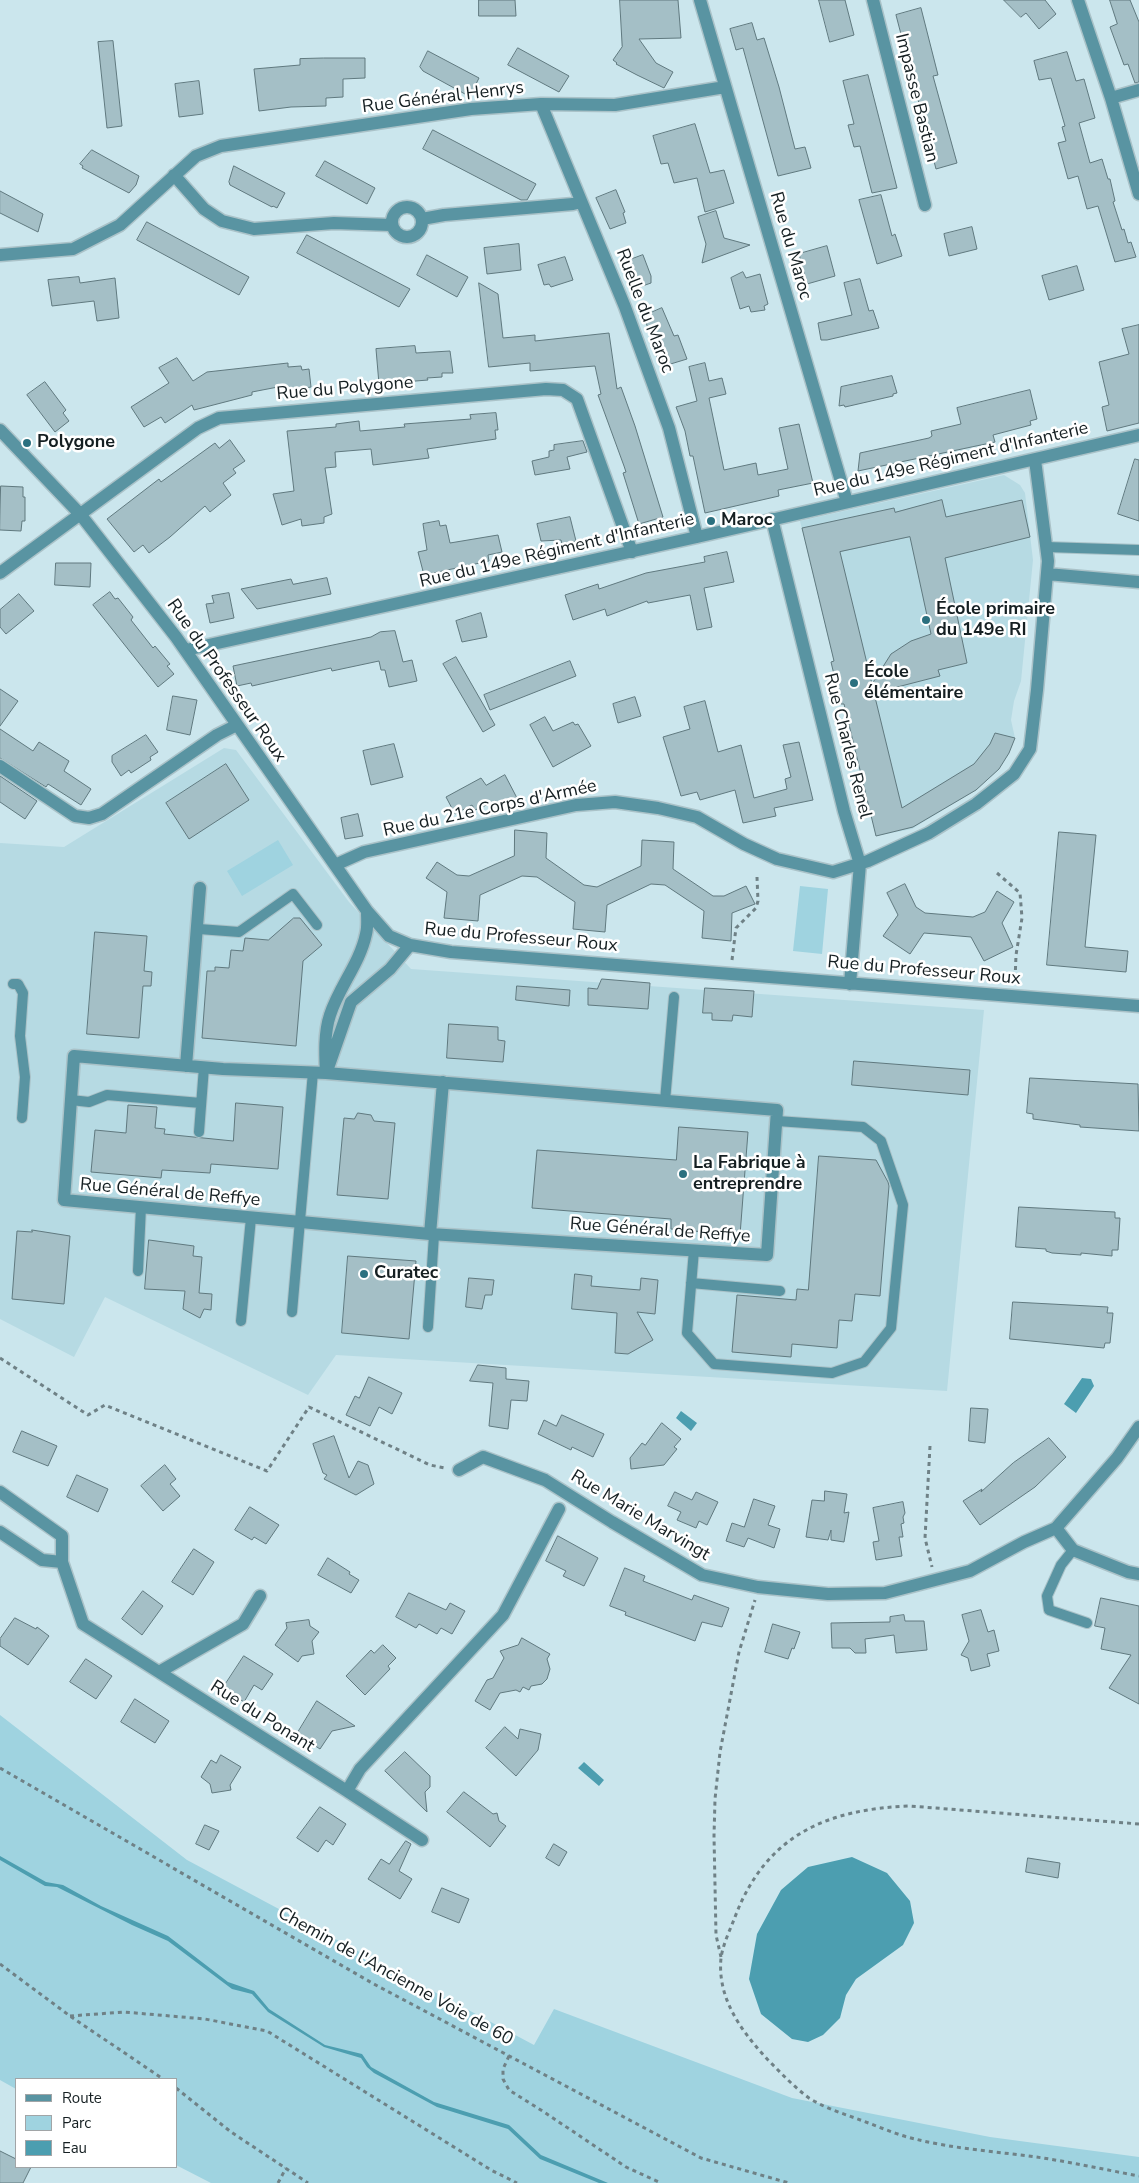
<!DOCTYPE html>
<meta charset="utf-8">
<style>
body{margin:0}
#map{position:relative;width:1139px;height:2183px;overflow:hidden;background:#cbe6ed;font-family:"Nunito Sans",sans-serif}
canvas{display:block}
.legend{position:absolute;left:15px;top:2078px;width:162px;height:90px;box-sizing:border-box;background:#fff;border:1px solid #a1a5a7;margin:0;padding:6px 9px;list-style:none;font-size:15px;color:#151f22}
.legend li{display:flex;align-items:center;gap:10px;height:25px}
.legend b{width:25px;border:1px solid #a1a5a7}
</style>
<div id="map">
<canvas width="1139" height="2183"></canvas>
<ul class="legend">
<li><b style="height:6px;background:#5994a2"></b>Route</li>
<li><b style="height:14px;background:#9fd3e0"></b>Parc</li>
<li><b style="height:14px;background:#4c9eb0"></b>Eau</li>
</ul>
</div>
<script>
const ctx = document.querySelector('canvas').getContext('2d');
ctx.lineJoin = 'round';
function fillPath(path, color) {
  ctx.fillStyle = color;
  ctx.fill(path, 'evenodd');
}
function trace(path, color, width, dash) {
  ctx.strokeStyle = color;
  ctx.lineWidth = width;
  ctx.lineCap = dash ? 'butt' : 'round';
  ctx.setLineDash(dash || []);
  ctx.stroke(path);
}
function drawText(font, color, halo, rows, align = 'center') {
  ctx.font = font + ' "Nunito Sans",sans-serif';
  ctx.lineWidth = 5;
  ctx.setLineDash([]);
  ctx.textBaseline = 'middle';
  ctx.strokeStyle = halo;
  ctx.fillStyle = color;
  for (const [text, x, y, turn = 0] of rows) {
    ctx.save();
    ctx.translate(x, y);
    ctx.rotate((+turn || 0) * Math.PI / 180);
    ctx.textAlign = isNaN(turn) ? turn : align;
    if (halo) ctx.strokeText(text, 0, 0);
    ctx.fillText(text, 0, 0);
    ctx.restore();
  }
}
const built = new Path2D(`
 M1004,475l16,10 5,8 8,67 -12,121 -7,20 -3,19 4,18 -21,36 -18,16 -64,39 -36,7 -76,-315z
 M224,748l12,2 113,152 62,67 573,41 -37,381 -611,-36 -28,40 -203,-98 -31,60 -74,-38v-476l64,4z`);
const green = new Path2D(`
 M278,840l15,25 -51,31 -15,-25z
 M800,886l28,3 -6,65 -29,-3z
 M0,1715l187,145 347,185 20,-36 238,89 198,39 149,20v26h-928l-35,-18v-86h-160v10l-16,-9z`);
const water = new Path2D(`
 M1082,1378l9,1 3,7 -18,27 -12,-9z
 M681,1411l16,12 -6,8 -15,-13z
 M584,1762l20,18 -5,6 -21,-18z
 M0,1856l46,26 17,3 38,21 67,30 60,46 26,9 15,18 56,36 37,9 9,13 63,35 75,23 32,30 67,28h-9l-59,-24 -32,-30 -71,-22 -63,-34 -7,-6 -6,-9 -37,-11 -56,-35 -16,-18 -20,-5 -64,-48 -36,-16 -75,-38 -12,-1 -45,-26z
 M852,1857l35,16 23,28 4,22 -11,22 -47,34 -10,16 -6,23 -17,17 -15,7 -16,-3 -31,-25 -12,-35 8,-45 24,-44 27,-23z`);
const building = new Path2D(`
 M479,0h36l1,16h-37z
 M620,0h58l3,38 -42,1 17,24 17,9 -9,16 -27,-13 -21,-11 1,-1 -4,-3 9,-13z
 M819,0h26l9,35 -24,7z
 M1004,0h41l11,14 -17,15 -13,-16 -5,4z
 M1110,0h20l9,22v60l-4,1 -7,-19 -4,1 -14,-38 7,-3z
 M921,8l17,67 -5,1 24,87 -21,6 -40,-154z
 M752,23l5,17 7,-2 15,49 16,62 10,-2 6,21 -33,8 -35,-128 -7,2 -6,-21z
 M113,41l9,85 -15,2 -9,-86z
 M518,48l51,28 -10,16 -51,-27z
 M428,51l51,27 -8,16h-6l-42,-23 -3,-4z
 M1067,52l9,29 8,-2 11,39 -16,5 11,40 12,-4 6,20h2l5,22 -2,1 9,28 2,-1 4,14 3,-1 5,15 -21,5 -17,-56 -11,3 -9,-33 -10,3 -10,-36 8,-2 -4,-14 3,-1 -14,-48 -12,2 -5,-19z
 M324,58h41v20l-22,1v18l-17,1v8l-35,1 -32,4 -5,-42 46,-4v-6z
 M868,75l29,113 -25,5 -12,-47 -6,1 -6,-22 6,-1 -11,-43z
 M199,81l4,33 -24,3 -4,-33z
 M695,124l15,49 14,-3 10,33 -29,9 -8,-34 -23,5 -6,-20 -7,1 -8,-28z
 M433,130l103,54 -9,16h-6l-98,-51z
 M92,150l47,26 -3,9 -7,8 -47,-25 1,-2 -3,-2z
 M325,161l50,27 -8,16 -51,-28z
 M234,166l51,27 -8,15 -4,-2 -1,1 -42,-22 -1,-3z
 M616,190l9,22 -2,1 3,10 -16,6 -14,-31z
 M0,191l43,23 -5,18 -38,-19z
 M881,195l11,41 3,-2 7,22 -25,8 -18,-64z
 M716,211l8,27 26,7 -48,18 4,-19 -8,-27z
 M147,222l102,55 -10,18 -102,-55z
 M972,227l5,22 -28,7 -5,-22z
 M307,235l103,54 -11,18 -102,-54z
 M519,244l2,26 -34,4 -3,-26z
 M827,246l8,30 -28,8 -8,-30z
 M427,255l41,22 -11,20 -40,-22z
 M643,255l8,21v7l-20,7 -9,-24 5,-2v-3z
 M565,257l8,23 -22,7 -2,-3 -5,1 -6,-20z
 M1077,266l7,24 -35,10 -7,-24z
 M743,272l3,6 14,-4 8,30 -4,2 1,4 -14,2 -2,-6 -9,3 -9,-31z
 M79,277l1,6 35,-5 4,40 -22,3 -3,-20 -42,5 -4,-26z
 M860,279l9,32 4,-1 6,18 -52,12h-6l-3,-17 34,-8 -8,-32z
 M479,283l19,11 5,44 32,-3v6l74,-8 8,56 4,-2 14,39 28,91 -24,7 -16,-51 3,-1 -2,-6 -26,-71 3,-1 -6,-28 -65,5v-8l-41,4z
 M662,308l12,28 4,-1 9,24 -23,7 -2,-7 -4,1 -14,-44z
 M1139,325v98l-32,8 -5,-24 7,-2 -10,-43 30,-8 -7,-25z
 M415,346l1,7 34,-2 3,22h-11v4l-15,1 1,2 -49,4 -3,-35z
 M177,358l16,23 14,-9 81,-9v4l13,-1 1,4 7,-1 2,18 -28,5v-6l-31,6v3l-58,15 -2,-5 -27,18 -4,-6 -17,10 -13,-20 38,-24 -10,-15z
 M705,363l4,18 13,-3 4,16 -17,4 15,72 32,-7 2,12 30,-6 -9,-41 20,-4 14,59 -35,7 1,6 -74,17 -12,-57h-3l-5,-25 -9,-24 21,-6 -8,-34z
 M892,376l5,17 -4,1v2l-48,11 -1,-2 -5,1 2,-19z
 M45,382l21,28 -3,3 6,8 -14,11 -28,-37z
 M1030,390l7,29 -7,2 1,4 -38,10 2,7 -137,29 2,-18 69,-15 3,-2 -1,-5 30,-7 -4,-16z
 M496,413l2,17h-3l1,9 -69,10 2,9 -56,7 -2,-16 -36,3 1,15 -11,1 7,46 -8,3v6l-22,3 -1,-7 -19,6 -9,-31 21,-3 -7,-60 49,-4v-3l23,-3 1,10 45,-4 -1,-3 67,-5 -1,-4z
 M230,440l15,21 -12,8 3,4 -13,10 8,12 -21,17 -5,-6 -35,31 -21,16 -6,-8 -9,7 -27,-33 52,-40 2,3 54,-39 4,5z
 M583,441l4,11 -20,5 3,12 -35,6 -3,-14 17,-4v-6l5,-1v-5z
 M1135,459l4,1v61l-21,-7z
 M1,486l22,1v10h2v24h-3l-1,10 -21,-1z
 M942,500l4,17 76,-17 8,37 -85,21 22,105 -29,7 2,6 -66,17 28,115 72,-44 16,-20 5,-11 20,5 -6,15 -10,16 -23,21 -63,37 -37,9 -32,-132h-3l-10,-42 3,-1 -32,-133 92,-20 1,4zM910,537l21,97 -20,7 -20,13 -19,30 -32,-132z
 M570,517l6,24 -14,3 -1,-4 -20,1 -4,-17z
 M439,521l1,5 6,-1 4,18 48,-8 4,17 -14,3 1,6 -65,14 -6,-23 9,-2 -4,-26z
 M727,552l7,30 -30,6 8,39 -15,3 -7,-35 -42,8 -1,-2 -40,15 -2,-7 -32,11 -8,-25 33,-11 1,5 47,-16 59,-11 -1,-5z
 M56,563h35l-1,24 -35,-2z
 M327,578l4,16 -74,15 -16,-20 50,-10 2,5z
 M110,592l5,7 3,-1 15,19 -2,3 22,28 2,-2 15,18 -3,2 7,8 -16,13 -65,-82z
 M229,593l5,25 -24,5 -4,-19 8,-1 -2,-7z
 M19,594l15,17 -28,23 -6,-7v-17z
 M481,613l6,24 -25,5 -6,-21z
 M395,631l8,31 9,-2 5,21 -28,6 -4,-17h-4l-2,-9 -47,10 -1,-3 -79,18 -1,-3 -14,3 -4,-20 138,-29 9,-5z
 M456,657l39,68 -12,7 -40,-68z
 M570,661l6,15 -86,34 -6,-15z
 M0,689l18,12 -18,25z
 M173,696l24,4 -7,35 -23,-5z
 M635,697l6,19 -23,7 -5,-19z
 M705,701l13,51 23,-7 13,53 33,-9 -2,-10 6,-2 -8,-32 16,-3 14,58 -39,8 2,8 -33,7 -8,-33 -35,10 -3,-8 -16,4 -18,-59 27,-8 -6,-22z
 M545,717l8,14 20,-9 2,3 3,-1 13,22 -38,21 -23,-42z
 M0,729l33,22 6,-9 30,19 -5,10 27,18 -10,16 -33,-21 -2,3 -46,-29z
 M146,735l12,17 -8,5 1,3 -20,13 -2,-3 -8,6 -9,-14v-6z
 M394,744l9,33 -32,8 -8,-34z
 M226,764l23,36 -60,39 -23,-36z
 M505,775l12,23 -17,10 -4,-7 -21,9 -3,-5 -17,9 -9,-17 35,-19 5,7z
 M0,776l37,25 -12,18 -25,-17z
 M358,814l5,22 -18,3 -4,-21z
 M515,830l32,3 -1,25 38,27 13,2 44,-21 1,-26 32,2 -1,27 40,27h11l22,-10 9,18 -23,9 -1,28 -29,-3 2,-27 -39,-26 -14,-1 -44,21 -2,27 -32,-3 2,-27 -38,-25 -15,-1 -42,19 -2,26 -34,-3 3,-26 -21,-14 11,-16 20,13 12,1 45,-20z
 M1059,832l37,3 -11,112 43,4 -2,21 -79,-7z
 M905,884l11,23 9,6 48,4 12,-5 12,-21 17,11 -12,21 11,24 -29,14 -13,-24 -47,-4 -14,21 -27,-18 15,-21 -11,-22z
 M294,918h6l22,27 -19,16 -7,85 -94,-8 5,-67h8v-4l14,1 2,-18 12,1 2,-13 23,2z
 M95,932l52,4 -3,35 8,1 -1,14h-8l-4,52 -52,-4z
 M602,979l48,4 -2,26 -60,-4v-17l9,1z
 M517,986l53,4 -1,16 -53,-6z
 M705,988l49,3 -2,26 -19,-2 -1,6 -20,-1v-7h-9z
 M449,1024l49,3v13l7,1 -2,21 -56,-4z
 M854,1061l116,9 -2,25 -116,-10z
 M1030,1078l108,6 1,47 -59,-4v-2l-47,-6v-5l-6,-1z
 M236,1103l47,4 -5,62 -67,-5 -1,9 -48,-3 -1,8 -70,-6 4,-42 31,3 2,-28 29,2 -2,21 10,1 -1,5 69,7z
 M358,1113l13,2 3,6 21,2 -7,76 -51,-4 7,-77 10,1z
 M679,1127l69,5 -8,103 -69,-6v-10l-139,-11 5,-58 139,10z
 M819,1156l57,4 12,22 1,4 -9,110 -25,-2 -3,27 -13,-1 -2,28 -45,-4 -1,13 -59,-5 5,-57 59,5 1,-11 11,1z
 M1019,1207l96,5v6h5l-2,32h-6v6l-31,-3v2l-29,-2 -6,-2v-2l-30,-2z
 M32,1230l38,6 -6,68 -52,-5 5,-68 15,1z
 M149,1240l45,6 -1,10 9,1 -3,36 13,1 -1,16 -7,-1 -4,9 -17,-9 2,-18 -40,-2z
 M348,1256l68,5 -7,78 -67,-6z
 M575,1274l17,2 -1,10 49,4 1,-12 17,2 -3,34 -18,-2 16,28 -25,14 -13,-1 2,-40 -45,-4z
 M469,1278l25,2 -2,15h-7l-3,14 -16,-2z
 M1013,1302l95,5 -1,6h6l-3,30h-5l-1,5 -94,-9z
 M478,1365l28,3v11l23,2 -2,20 -16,-1 -3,29 -19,-3 4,-43 -23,-2z
 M369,1377l33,16 -10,21 -13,-7 -9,19 -24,-11 9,-19 4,2z
 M971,1408l17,1 -3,34 -16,-2z
 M562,1415l42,19 -11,23 -21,-10 -1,3 -33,-16 6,-14 12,6z
 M662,1423l19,16 -7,8 3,2 -13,16 -33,4 -1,-11 12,-15 3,2z
 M22,1431l35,15 -9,20 -35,-14z
 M334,1436l15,42 9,-17 10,4 6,19 -18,11 -32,-16 3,-4 -4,-2 -10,-29z
 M1049,1438l17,19 -31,30 -55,38 -17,-24 19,-12 -1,3 32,-29z
 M165,1465l11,14 -6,5 10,12 -17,15 -22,-25z
 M77,1475l31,14 -10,23 -31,-15z
 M825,1491l22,3 -3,19 5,-1 -5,30 -13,-2v-10l-3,10 -22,-3 6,-37 12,1z
 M675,1492l17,8 4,-8 22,10 -11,23 -8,-4 -3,7 -19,-8 4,-8 -13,-6z
 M754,1499l21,7 -7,19 12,4 -6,19 -26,-10 -4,9 -18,-6 6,-18 12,4z
 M903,1502l2,11 -2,4 1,6 -3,1 2,13h-4l3,19 -26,4 -3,-18 6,-1 -6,-33z
 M250,1507l29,18 -13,19 -12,-7 -2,3 -17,-10z
 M558,1536l40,22 -14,28 -21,-10 3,-5 -20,-10z
 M194,1549l20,13 -21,33 -21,-13z
 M328,1558l22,14 -1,2 10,6 -8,13 -33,-18z
 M625,1568l20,8 -2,5 49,19 2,-5 35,13 -7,19 -20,-5 -7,19 -70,-26 1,-3 -16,-6z
 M143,1591l20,15 -21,29 -20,-16z
 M409,1593l37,17 4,-7 15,8 -13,23 -11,-6 -4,6 -18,-10 -3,4 -20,-11z
 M1101,1598l38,8v98l-30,-16 22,-33 -30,-6 4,-21 -10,-2z
 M981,1610l7,22 6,-2 5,21 -12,3 3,12 -19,5 -3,-13 -7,-3 8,-14 -7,-26z
 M904,1615l1,6h19l3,29 -31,3 -2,-18 -29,4 1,14h-11l-5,-5h-18l-1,-25 59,-1v-5z
 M15,1618l21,11 1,-2 12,9 -21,29 -28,-19v-7z
 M309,1620l1,6 9,6 -7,9 2,13 -12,2 -4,6 -23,-17 12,-17 -1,-5z
 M773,1624l27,8 -6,17 -2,-1 -4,11 -23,-7z
 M522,1638l28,16 -3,5 3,10 -3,10 -5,5 -11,2 -2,4 -6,-3 -3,5 -4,-2 -16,3 -10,17 -15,-9 12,-21 6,-2 11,-20 -4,-7 18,-6z
 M383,1645l13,13 -8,8 2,3 -25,26 -19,-19 25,-26 3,3z
 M244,1656l29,18 -11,16 -8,-5 -10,17 -21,-14z
 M86,1659l26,17 -16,23 -26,-17z
 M135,1699l34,22 -14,22 -34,-21z
 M317,1701l38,25 -23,5 -12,18 -23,-15z
 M505,1727l13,12 2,-10 21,5 -3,16 -22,26 -30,-28z
 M405,1752l25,24v11l-5,5 2,20 -42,-41z
 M221,1755l20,12 -11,18 1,5 -19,3 -2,-9 -9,-7 10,-17 5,3z
 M464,1792l29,22 4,-1 2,8 7,5 -16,21 -43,-35z
 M320,1807l26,17 -13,21 -7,-5 -8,12 -21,-14z
 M205,1825l14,6 -10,19 -13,-6z
 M406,1841l5,3 -12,27 13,8 -12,20 -32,-20 13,-20 8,5z
 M554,1844l13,8 -8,14 -13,-8z
 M1028,1858l32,5 -2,15 -32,-6z
 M442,1888l27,11 -10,24 -27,-11z
 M0,2151l16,8v8h15l-8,16h-23z`);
const path = new Path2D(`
 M997,873l23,20 2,25 -6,37 -1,26
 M732,960l4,-32 20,-20 2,-7 -1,-24
 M0,1358l88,57 17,-10 162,66 42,-64 121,58 15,3
 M930,1446l-5,92 7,29
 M0,1768l372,215 329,175 88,25
 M1139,1824l-229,-18c-83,3 -144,29 -175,111 -5,13 -12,27 -14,41 -4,41 21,74 48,103 13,13 25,26 40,37 17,11 36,16 54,23 17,6 34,14 52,18 39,10 87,13 128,19 32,5 64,12 96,18
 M721,1957l-5,-22 -2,-99 1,-37 5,-47 19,-100 16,-52
 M0,1964l70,52 93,63
 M70,2016l54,-4 81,7 62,12 224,139 26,13
 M509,2056l-6,13v10l6,11 35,22 82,55 35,16
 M176,2088l55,44 77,51
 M278,2183l8,-15`);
const lane = new Path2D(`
 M1046,547l93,3
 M199,929l40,3 54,-38 24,31
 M13,984h5l5,9 -3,43 5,41 -3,41
 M71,1100l18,2 18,-7 94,8
 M665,1101l9,-104
 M199,1132l5,-65
 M694,1250l-7,83 27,31 118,9 32,-11 27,-34 12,-123 -22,-64 -18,-14 -86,-6
 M138,1271l3,-64
 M691,1283l89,8
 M292,1312l21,-240
 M241,1321l10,-103
 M428,1327l6,-92
 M1073,1550l-12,15 -14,31 2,14 38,13`);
const street = new Path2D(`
 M700,0l147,502
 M873,0l52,205
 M1078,0l33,98 28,96
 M1111,98l28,-8
 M541,104l84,203 44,121 28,109
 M174,175l30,34 18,12 32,8 80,-6 57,2
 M392 222a15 15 0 1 1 30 0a15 15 0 1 1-30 0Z
 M422,219l22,-4 129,-11 8,-2
 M0,255l73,-6 47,-24 76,-69 25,-10 250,-37 70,-5 74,1 110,-18
 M0,430l80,84 96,123 191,274 22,25 21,9 41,7 688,54
 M772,519l72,292 16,53 -10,120
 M0,573l198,-145 21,-10 327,-29 17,1 14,9 55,153
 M1047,574l92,8
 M186,650l511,-113 442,-102
 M0,766l75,50 14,2 13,-4 115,-79 20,-10
 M335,865l29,-13 212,-47 39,-3 43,6 39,9 47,27 33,15 56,13 35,-11 61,-28 47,-29 38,-30 16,-25 7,-59 11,-129 -13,-101
 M74,1056l149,13 103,4 451,37 -10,145 -337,-21 -366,-34z
 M186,1066l14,-178
 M328,1068l23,-66 39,-33 20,-24
 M326,1073c-1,-18 -2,-40 4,-58 9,-28 30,-52 36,-81 2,-7 1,-15 1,-23
 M430,1234l13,-152
 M459,1470l24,-13 62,23 67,42 90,53 56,12 70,7 57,-1 85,-22 54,-29 32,-14 61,-70 22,-31
 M0,1492l62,44v26l21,62 264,167
 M1056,1528l17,22 55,22 11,2
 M0,1532l42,28 20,2
 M159,1672l84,-48 17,-28
 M422,1840l-75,-49 13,-22 143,-154 56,-106`);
const markers = [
 [27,443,5,"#2b707f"],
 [711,521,5,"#2b707f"],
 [926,620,5,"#2b707f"],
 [854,683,5,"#2b707f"],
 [683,1174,5,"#2b707f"],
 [364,1274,5,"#2b707f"]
];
const streetNames = [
 ["Rue Général Henrys",443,98,-7],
 ["Impasse Bastian",916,98,76],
 ["Rue du Maroc",790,246,74],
 ["Ruelle du Maroc",644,311,69],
 ["Rue du Polygone",345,389,-5],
 ["Rue du 149e Régiment d'Infanterie",951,460,-13],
 ["Rue du 149e Régiment d'Infanterie",557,551,-13],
 ["Rue du Professeur Roux",226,681,55],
 ["Rue Charles Renel",847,746,76],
 ["Rue du 21e Corps d'Armée",490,809,-12],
 ["Rue du Professeur Roux",521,938,5],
 ["Rue du Professeur Roux",924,971,5],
 ["Rue Général de Reffye",170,1193,5],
 ["Rue Général de Reffye",660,1231,4],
 ["Rue Marie Marvingt",640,1516,31],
 ["Rue du Ponant",262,1717,32],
 ["Chemin de l'Ancienne Voie de 60",395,1977,29]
];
const poiNames = [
 ["Polygone",37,443],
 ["Maroc",721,521],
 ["École primaire",936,610],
 ["du 149e RI",936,631],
 ["École",864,673],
 ["élémentaire",864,694],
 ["La Fabrique à",693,1164],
 ["entreprendre",693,1185],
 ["Curatec",374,1274]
];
fillPath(built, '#b6dae3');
fillPath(green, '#9fd3e0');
fillPath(water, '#4c9eb0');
fillPath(building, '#a4bfc6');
trace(building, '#60797f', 1);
trace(lane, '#aac2c8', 12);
trace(street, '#aac2c8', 15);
trace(path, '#6f8186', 3, [4, 4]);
trace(lane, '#5994a2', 10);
trace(street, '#5994a2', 12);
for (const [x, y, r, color] of markers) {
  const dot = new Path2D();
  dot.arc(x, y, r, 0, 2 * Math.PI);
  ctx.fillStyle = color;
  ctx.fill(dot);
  trace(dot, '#fff', 2);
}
drawText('18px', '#151f22', '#fff', streetNames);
drawText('bold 18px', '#151f22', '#fff', poiNames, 'left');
</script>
